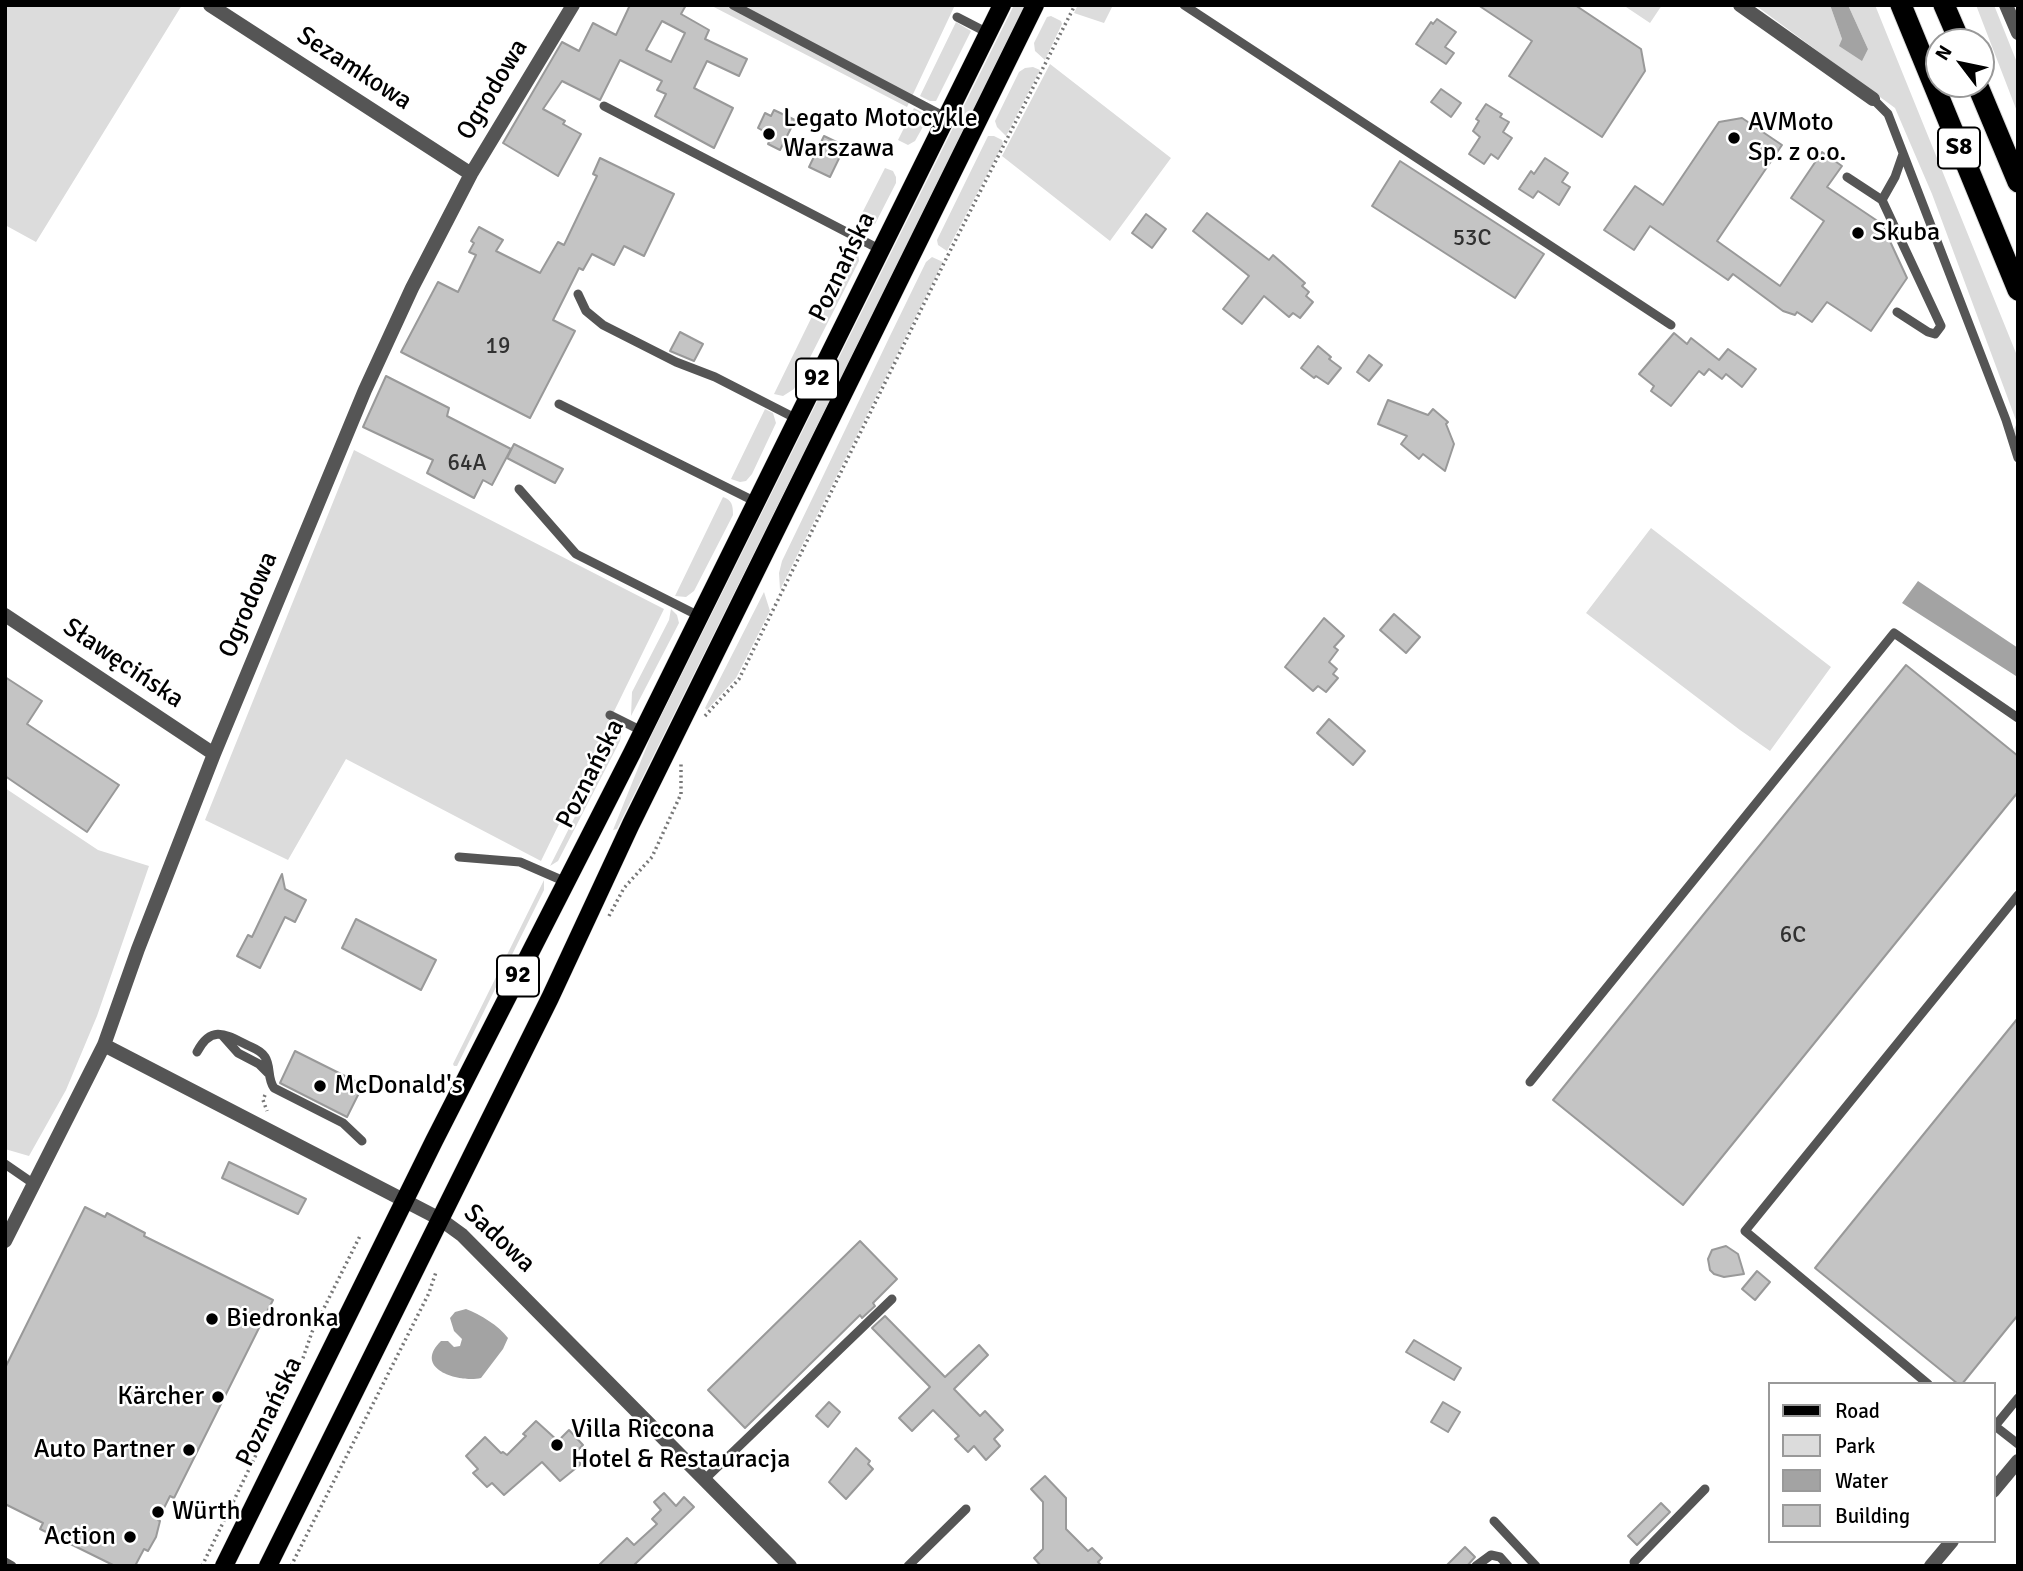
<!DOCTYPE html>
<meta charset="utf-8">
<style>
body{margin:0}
#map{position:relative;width:2023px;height:1571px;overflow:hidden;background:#fff;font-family:Signika,sans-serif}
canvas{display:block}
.frame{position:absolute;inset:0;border:7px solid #000;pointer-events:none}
.legend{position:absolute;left:1768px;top:1382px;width:228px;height:161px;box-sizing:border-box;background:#fff;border:2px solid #999;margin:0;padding:9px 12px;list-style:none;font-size:21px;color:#000}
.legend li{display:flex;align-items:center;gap:14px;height:35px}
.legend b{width:35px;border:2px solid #999}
.north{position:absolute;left:1925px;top:28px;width:70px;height:70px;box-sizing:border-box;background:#fff;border:2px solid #999;border-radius:50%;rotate:302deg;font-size:19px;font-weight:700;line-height:28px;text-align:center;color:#000}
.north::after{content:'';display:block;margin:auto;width:24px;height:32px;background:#000;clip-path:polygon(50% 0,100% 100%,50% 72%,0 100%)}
</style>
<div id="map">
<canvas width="2023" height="1571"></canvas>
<div class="frame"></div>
<ul class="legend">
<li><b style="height:9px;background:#000"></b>Road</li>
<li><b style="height:19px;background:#dcdcdc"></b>Park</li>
<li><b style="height:19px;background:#a3a3a3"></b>Water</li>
<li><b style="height:19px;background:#c4c4c4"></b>Building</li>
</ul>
<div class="north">N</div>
</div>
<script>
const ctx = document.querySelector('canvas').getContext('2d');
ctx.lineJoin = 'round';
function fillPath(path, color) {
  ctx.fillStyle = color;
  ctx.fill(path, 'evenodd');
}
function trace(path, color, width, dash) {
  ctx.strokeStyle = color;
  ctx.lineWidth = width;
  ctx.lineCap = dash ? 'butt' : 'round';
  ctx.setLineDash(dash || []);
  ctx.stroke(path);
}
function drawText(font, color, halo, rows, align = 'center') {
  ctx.font = font + ' Signika,sans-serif';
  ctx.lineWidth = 5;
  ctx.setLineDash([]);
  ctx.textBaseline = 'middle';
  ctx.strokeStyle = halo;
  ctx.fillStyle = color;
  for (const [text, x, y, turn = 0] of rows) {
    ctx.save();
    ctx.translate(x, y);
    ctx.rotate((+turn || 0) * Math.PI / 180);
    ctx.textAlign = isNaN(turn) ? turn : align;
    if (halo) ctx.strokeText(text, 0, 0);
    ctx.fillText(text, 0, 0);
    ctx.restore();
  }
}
const green = new Path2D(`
 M5,5h177l-146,237 -31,-17z
 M710,5h245l-48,102z
 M1014,5h12l-409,824 -4,1 38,-94z
 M1078,5h35l-9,18 -30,-10z
 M1623,5h39l-12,18z
 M1755,5h75l12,34 26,10 -20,-44h27l143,353v103l-9,-21 8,-17 -85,-229 -37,-86z
 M1976,5h18l24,60v49z
 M1051,16l10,5 1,3 -17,36 -10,-9 -1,-8 13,-26z
 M956,22l15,9 -35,70h-6l-10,-5z
 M1050,64l121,94 -61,83 -108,-85z
 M1033,67l7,3 -34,66 -9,-9 -2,-6 24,-49 6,-4z
 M914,108l15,8 -14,25 -7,4 -10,-5z
 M988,136h6l8,4 1,4 -56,107 -9,-6 -1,-5z
 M885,168l8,3 3,6v6l-21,41 -13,3 -6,-2z
 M849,241l9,8 1,12 -65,128 -11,7 -9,-2z
 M932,257l11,5 -163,328 -1,-17 3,-12c49,-100 95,-200 144,-299z
 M765,409l8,4 3,10 -24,51 -6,7 -6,1 -9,-3z
 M354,450l310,159 -123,252 -195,-102 -58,101 -83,-40z
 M723,497c9,3 10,8 10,18l-39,76 -8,6 -11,-1z
 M1651,528l180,139 -61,84 -30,-21 -154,-117z
 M764,592l6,19 -34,67 -29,32 -2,-2z
 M671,609l6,6 2,8 -48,93 1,-24 37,-72z
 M622,730l-2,11 -62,120 -8,5 56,-111z
 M5,788l93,62 51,16 -52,150 -31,74 -37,66 -24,-7z
 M544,880v10l-87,176h-3l-1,-2z`);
const water = new Path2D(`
 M1830,5h18l20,44 -6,12 -23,-15 3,-7z
 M1918,581l100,67 -2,28 -114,-73z
 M466,1309c14,5 33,17 42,29l-5,11 -22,29c-22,5 -69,-9 -40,-37h7l6,6 6,-1 2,-7 -8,-8 -4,-13 5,-6z`);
const building = new Path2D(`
 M630,5h56l-5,9 28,16 -4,9 42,20 -8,17 -32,-15 -13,27 39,20 -19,40 -59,-32 11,-22 -9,-4 5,-9 -42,-21 -20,40 -38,-19 -19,28 22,12 -2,3 18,10 -23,42 -55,-33 59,-101 17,9 14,-28 23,12zM662,21l23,12 -14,29 -25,-12z
 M1478,5h97l66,44 4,22 -43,66 -93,-61 23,-35z
 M1437,19l19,13 -11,15 9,6 -8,11 -30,-20 15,-22 2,2z
 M1441,89l20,14 -10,14 -20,-15z
 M1486,104l16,10 -2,3 9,5 -6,10 9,6 -14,21 -7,-5 -7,10 -15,-10 11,-17 -7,-6 6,-10 -3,-2z
 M774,110l21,10 -15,30 -12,-6 4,-8 -14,-8 7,-15 6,3z
 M1742,118l40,27 -65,96 63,45 44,-65 -33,-23 31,-46 20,14 -15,21 55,37 25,54 -36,53 -44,-29 -15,20 -15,-10 -2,3 -12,-4 -50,-37 -5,6 -78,-54 -16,24 -30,-20 31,-44 28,19 56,-83z
 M824,136l21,10 -15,31 -21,-10z
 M600,158l74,36 -30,62 -20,-10 -10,19 -22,-11 -9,16 -4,-2 -26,52 22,11 -45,87 -129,-66 37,-70 20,10 18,-37 -7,-3 5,-9 -3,-2 8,-14 24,13 -7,11 44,22 18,-31 6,3 33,-69 -4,-2z
 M1545,158l23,15 -6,9 8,5 -11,18 -21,-14 -5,7 -14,-9 12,-18 3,3z
 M1400,161l144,93 -29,44 -143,-92z
 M1207,213l62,47 4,-5 32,28 -3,3 7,6 -3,4 7,6 -13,16 -7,-5 -4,4 -25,-21 -22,28 -19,-15 26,-33 -56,-45z
 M1146,214l20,15 -14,19 -20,-15z
 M680,332l23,12 -9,17 -24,-10z
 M1674,333l13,11 4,-6 28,22 9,-11 28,20 -14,18 -16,-13 -4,5 -13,-10 -5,6 -5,-4 -28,35 -20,-15 3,-5 -15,-12z
 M1318,346l13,11 -2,2 12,9 -13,16 -12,-8 -2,2 -13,-10z
 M1369,355l13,10 -13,16 -12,-9z
 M386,376l63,32 -2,8 64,33 -19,36 -9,-5 -9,18 -47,-25 6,-13 -70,-33z
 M1388,400l40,15 5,-6 15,13 -2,2 8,20 -9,27 -22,-17 -4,5 -18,-15 6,-8 -29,-12z
 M514,444l49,25 -8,14 -48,-25z
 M1394,614l26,23 -14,16 -26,-23z
 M1324,618l20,18 -10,11 4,3 -9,12 8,7 -4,5 5,4 -12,14 -8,-6 -5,5 -28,-24z
 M1906,665l112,91v36l-335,413 -130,-105z
 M5,677l37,24 -15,23 92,61 -32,47 -82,-56z
 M1329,719l36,32 -12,14 -36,-32z
 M282,874l3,15 21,11 -11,22 -10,-5 -25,51 -23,-12 11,-21 4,2z
 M356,919l80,41 -15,30 -79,-42z
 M2018,1018v297l-56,69h-4l-143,-116z
 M295,1051l68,34 -16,32 -67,-34z
 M229,1162l77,37 -8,15 -76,-36z
 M85,1207l20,10 2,-4 38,20 -1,3 129,64 -99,198 -4,-2 -12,24 2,1 -4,16 -8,14 -4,-2 -9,17h-20l-75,-37 3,-6 -38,-19v-136z
 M860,1241l37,38 -24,24 2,3 -13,12 -2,-3 -115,113 -37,-38z
 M1726,1246l12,8 6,20 -20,3 -10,-3 -4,-4 -2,-11 4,-9z
 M1757,1271l13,11 -15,18 -13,-11z
 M885,1316l60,61 34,-32 9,10 -34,34 26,27 5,-5 18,19 -9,9 6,7 -14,14 -12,-14 -6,6 -13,-13 4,-3 -26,-26 -21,21 -13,-13 31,-31 -58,-59z
 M1414,1340l47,28 -7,12 -48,-28z
 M829,1402l11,10 -12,15 -12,-11z
 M1443,1402l17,10 -12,20 -17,-10z
 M536,1421l22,20 11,-11 14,15 -10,10 8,9 -21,17 -18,-19 -38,33 -12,-12 -5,4 -14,-14 5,-4 -12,-13 19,-19 16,16 2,-1 4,3 19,-19 -3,-2z
 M856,1448l14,13 -2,3 5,5 -27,30 -17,-17z
 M1045,1476l21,22v31l22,22 4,-3 10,10 -4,4 4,4h-61l-7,-8 9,-9v-47l-12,-13z
 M664,1493l12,13 8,-9 10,10 -61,59h-35l29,-28 7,7 23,-21 -5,-5 9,-9 -7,-8z
 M1661,1503l9,9 -33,33 -9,-9z
 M1465,1547l10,10 -8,9h-21z`);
const path = new Path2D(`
 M705,716l34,-37 207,-420 129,-254
 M609,916l15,-28 28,-31 29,-63v-31
 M265,1095l-2,5 4,11
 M202,1566l101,-208 9,-26 49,-98
 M291,1566l138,-273 7,-21`);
const service = new Path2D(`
 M733,5l214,113
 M1184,5l487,320
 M957,17l31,16
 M1873,99l15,15 118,306 12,38
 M604,106l277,144
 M1847,177l35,23
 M578,294l8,17 17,14 73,37 39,15 82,42
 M1897,312l31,20 7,2 6,-8 -59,-126 13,-23 8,-23
 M559,404l197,98
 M519,489l57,65 123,62
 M610,715l32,16
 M459,857l61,5 46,20
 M222,1035l16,18 21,11 9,9
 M197,1052c14,-27 28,-18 50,-7 6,3 14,5 18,12 6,9 2,21 9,31l69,35 19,18
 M1530,1082l364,-449 124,85
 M5,1164l29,20
 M1928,1384l-183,-153 273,-336
 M2018,1398l-23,28 23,18
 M705,1479l187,-180
 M1494,1521l42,45
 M5,1562l7,4
 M1634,1562l71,-73
 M908,1566l58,-57
 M1476,1566l15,-11 9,2 8,9`);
const minor = new Path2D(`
 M210,5l261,169
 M1740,5l133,94
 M2006,5l12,28
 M5,615l209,139
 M104,1045l336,174 22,16 328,331
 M5,1241l99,-196 34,-96 76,-195 151,-364 47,-102 59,-114 102,-169
 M1993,1491l25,-30
 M1931,1566l21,-25`);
const primary = new Path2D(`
 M224,1566l210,-425 198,-388 370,-748
 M268,1566l282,-568 81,-174 404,-819`);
const motorway = new Path2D(`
 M1901,5l117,285
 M1944,5l16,37
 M1977,84l41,98`);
const markers = [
 [769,134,7,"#000"],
 [1734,138,7,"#000"],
 [1858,233,7,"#000"],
 [320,1086,7,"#000"],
 [212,1319,7,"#000"],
 [218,1397,7,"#000"],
 [557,1445,7,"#000"],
 [189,1450,7,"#000"],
 [158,1512,7,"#000"],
 [130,1537,7,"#000"]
];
const numberNames = [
 ["53C",1472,239],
 ["19",498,347],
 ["64A",467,464],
 ["6C",1793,936]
];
const shields = [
 [1959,148,42],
 [817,379,42],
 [518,976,42]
];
const shieldNames = [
 ["S8",1959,148],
 ["92",817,379],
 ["92",518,976]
];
const streetNames = [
 ["Sezamkowa",354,69,33],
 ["Ogrodowa",493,90,-59],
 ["Poznańska",843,267,-64],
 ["Ogrodowa",249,605,-67],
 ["Sławęcińska",123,664,34],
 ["Poznańska",591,774,-63],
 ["Sadowa",499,1239,43],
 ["Poznańska",270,1412,-64]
];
const poiNames = [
 ["Legato Motocykle",783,119],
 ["Warszawa",783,149],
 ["AVMoto",1748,123],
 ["Sp. z o.o.",1748,153],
 ["Skuba",1872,233],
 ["McDonald's",334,1086],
 ["Biedronka",226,1319],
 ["Kärcher",204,1397,"right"],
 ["Villa Riccona",571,1430],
 ["Hotel & Restauracja",571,1460],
 ["Auto Partner",175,1450,"right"],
 ["Würth",172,1512],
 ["Action",116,1537,"right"]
];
fillPath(green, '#dcdcdc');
fillPath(water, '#a3a3a3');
fillPath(building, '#c4c4c4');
trace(building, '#999', 2);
trace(primary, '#dbdbdb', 19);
trace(motorway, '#dbdbdb', 23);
trace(path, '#777', 3.5, [2, 3.5]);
trace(service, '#555', 9);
trace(minor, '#555', 14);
trace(primary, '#000', 18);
trace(motorway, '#000', 21);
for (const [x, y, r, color] of markers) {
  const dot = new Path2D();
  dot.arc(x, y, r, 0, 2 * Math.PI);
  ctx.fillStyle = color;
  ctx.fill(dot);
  trace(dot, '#fff', 2.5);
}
drawText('23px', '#313131', null, numberNames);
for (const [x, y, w] of shields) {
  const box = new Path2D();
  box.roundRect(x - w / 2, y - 20.5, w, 41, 5);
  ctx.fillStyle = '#fff';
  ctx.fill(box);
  trace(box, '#000', 2);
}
drawText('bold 24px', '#000', null, shieldNames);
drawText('26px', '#000', '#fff', streetNames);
drawText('26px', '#000', '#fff', poiNames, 'left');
</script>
